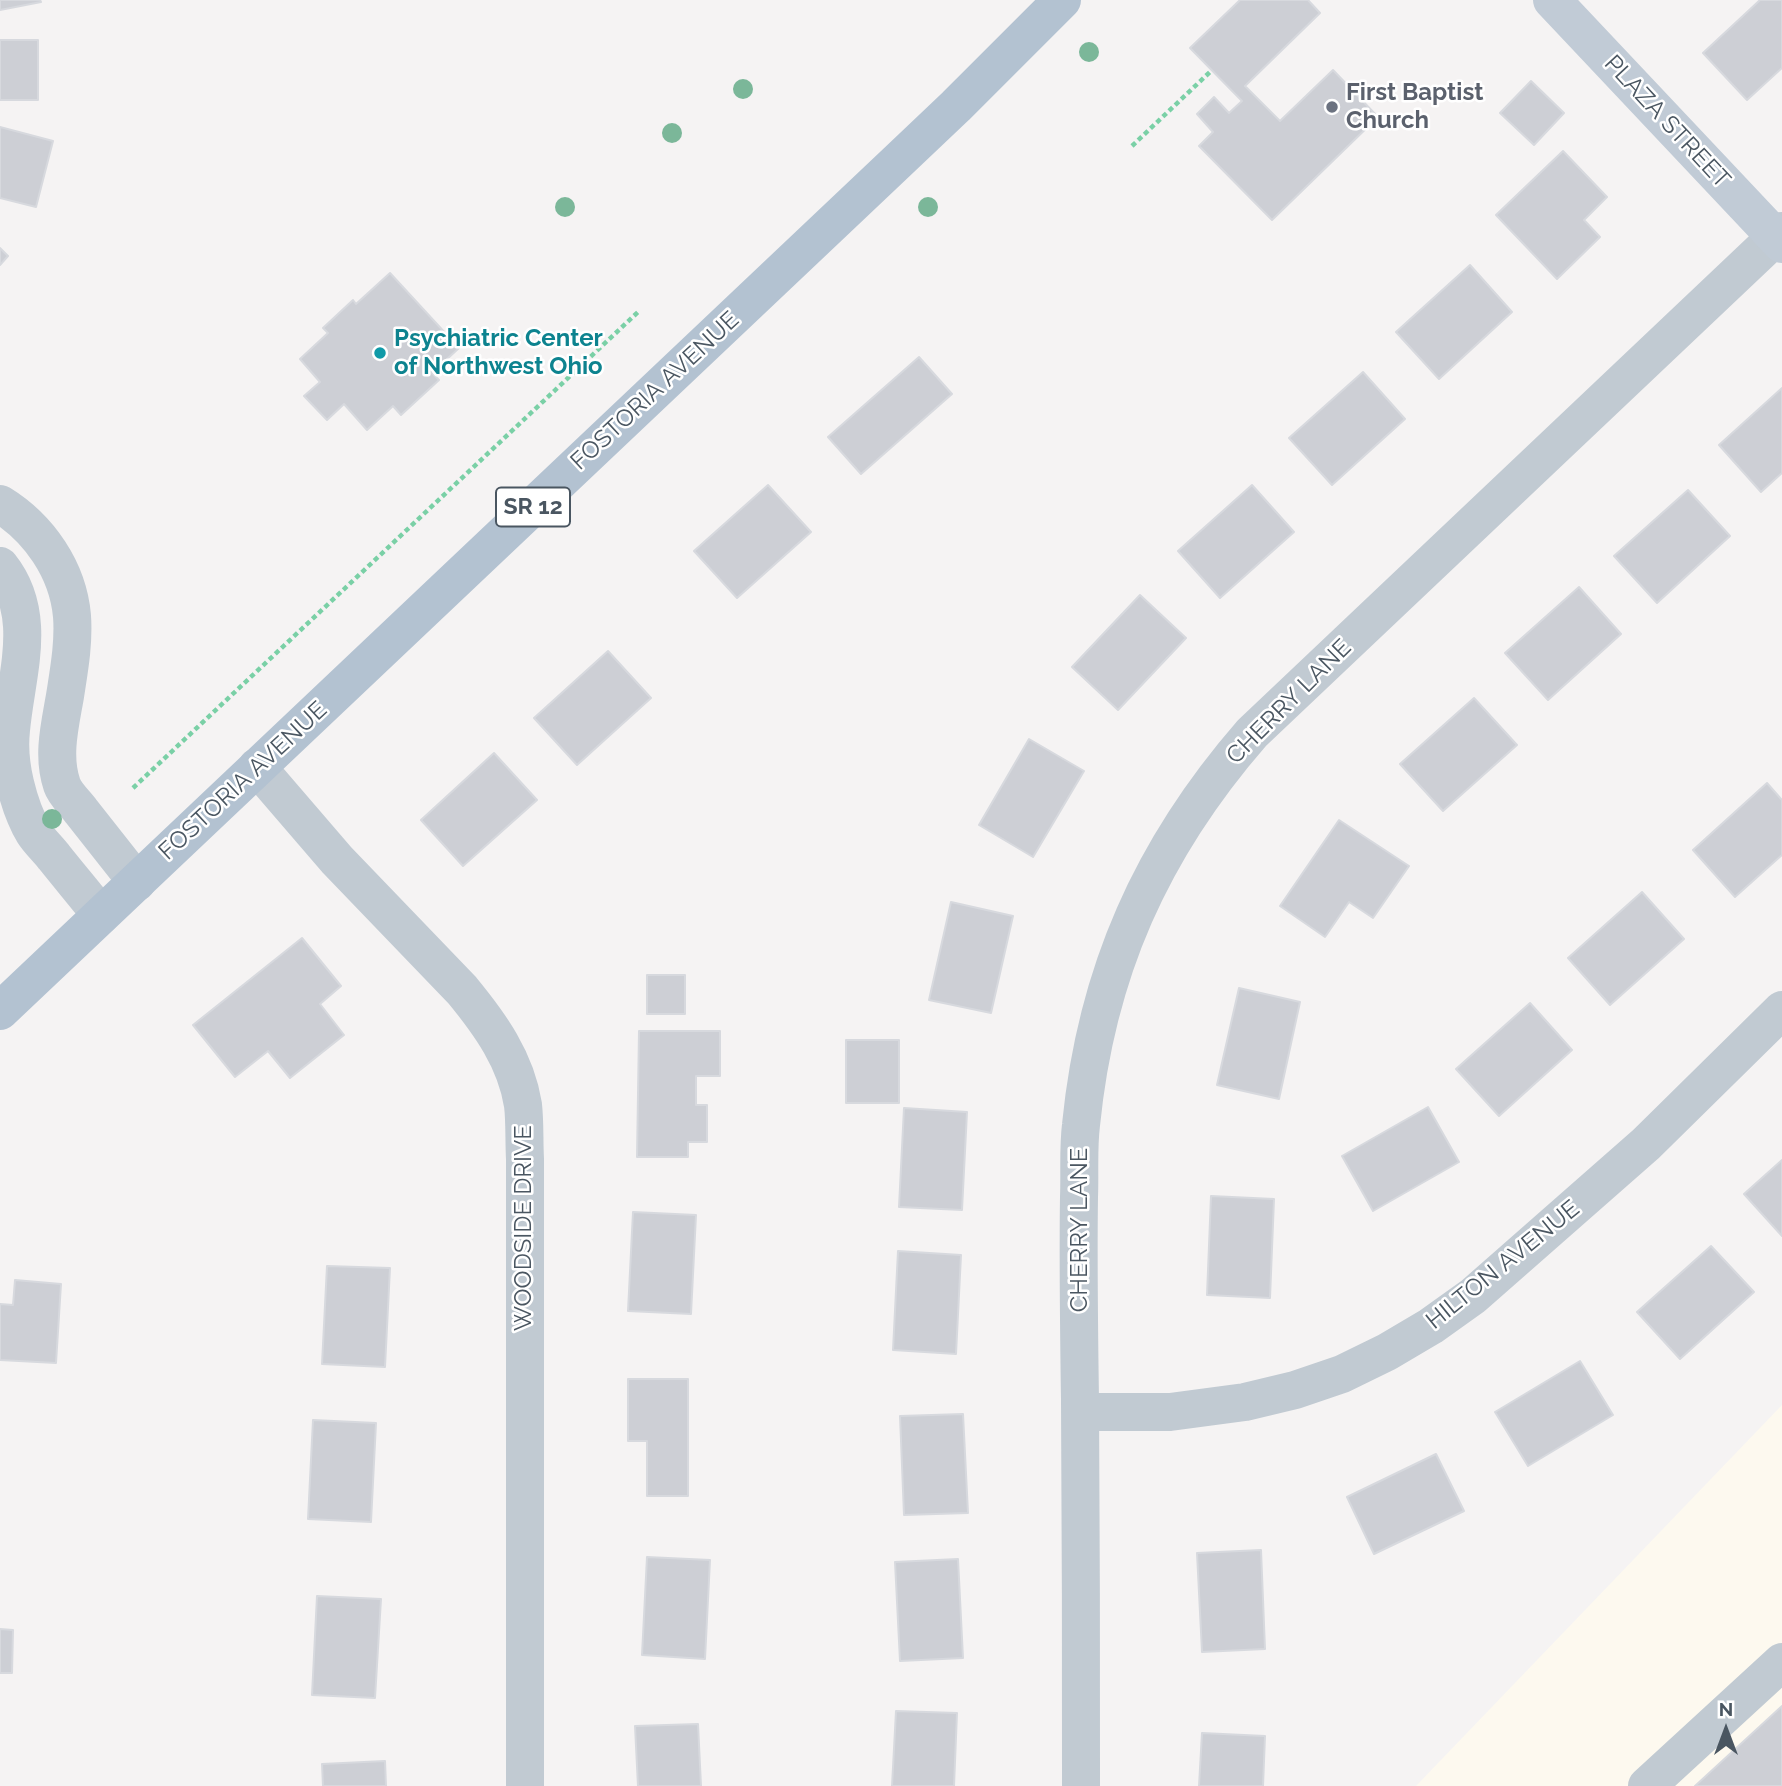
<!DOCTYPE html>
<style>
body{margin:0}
#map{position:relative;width:1782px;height:1786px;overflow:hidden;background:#f5f3f3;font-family:Raleway,sans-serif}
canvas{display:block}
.north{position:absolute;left:1691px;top:1695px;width:70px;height:70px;-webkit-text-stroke:5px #fff;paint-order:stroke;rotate:0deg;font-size:19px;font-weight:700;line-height:28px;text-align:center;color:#4a5661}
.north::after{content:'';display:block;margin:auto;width:24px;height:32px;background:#4a5661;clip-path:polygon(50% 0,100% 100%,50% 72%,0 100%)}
</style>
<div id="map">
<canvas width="1782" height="1786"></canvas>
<div class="north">N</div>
</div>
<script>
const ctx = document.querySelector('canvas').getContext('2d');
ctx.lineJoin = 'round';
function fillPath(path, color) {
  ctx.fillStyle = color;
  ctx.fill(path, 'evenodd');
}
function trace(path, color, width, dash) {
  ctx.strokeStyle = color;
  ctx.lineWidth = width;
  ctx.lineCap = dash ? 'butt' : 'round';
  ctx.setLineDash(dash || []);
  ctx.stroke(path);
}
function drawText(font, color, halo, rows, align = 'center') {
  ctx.font = font + ' Raleway,sans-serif';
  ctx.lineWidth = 5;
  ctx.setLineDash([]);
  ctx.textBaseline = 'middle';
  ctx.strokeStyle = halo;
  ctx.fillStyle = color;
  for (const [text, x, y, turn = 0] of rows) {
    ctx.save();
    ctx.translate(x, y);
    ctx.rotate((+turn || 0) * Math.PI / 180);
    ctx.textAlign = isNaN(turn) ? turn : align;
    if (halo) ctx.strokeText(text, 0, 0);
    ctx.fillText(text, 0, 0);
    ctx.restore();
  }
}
const commercial = new Path2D(`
 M1782,1405v381h-366z`);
const building = new Path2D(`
 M0,0h40l1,2 -41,8z
 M1240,0h68l12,13 -75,73 35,35 53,-51 45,47 -106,103 -73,-74 14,-14 -16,-18 17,-17 15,16 13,-12 -52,-53z
 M1760,0h22v68l-35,32 -44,-47z
 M0,40h38v60h-38z
 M1531,81l33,32 -30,32 -34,-32z
 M0,127l53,14 -17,66 -36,-9z
 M1563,151l44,46 -23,23 16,17 -43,42 -61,-64z
 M0,248l8,8 -8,9z
 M1470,265l42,47 -73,67 -43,-47z
 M390,273l69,75 -27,25 7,7 -38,35 -8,-9 -26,24 -23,-26 -17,16 -23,-24 16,-14 -20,-23 28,-26 -5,-5 30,-28 3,4z
 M919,357l33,37 -91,80 -33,-37z
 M1363,372l42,47 -73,66 -43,-47z
 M1782,388v85l-21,19 -42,-47z
 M768,485l43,47 -74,66 -43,-47z
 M1252,485l42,47 -74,66 -42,-47z
 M1688,490l42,46 -73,67 -43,-47z
 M1579,587l42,47 -73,66 -43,-47z
 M1140,595l46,43 -68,72 -46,-43z
 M608,651l43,47 -74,67 -43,-47z
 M1474,698l43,47 -74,66 -43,-47z
 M1029,739l55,32 -51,86 -54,-32z
 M494,753l43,47 -74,66 -42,-46z
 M1767,783l15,17v55l-47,42 -42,-47z
 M1339,820l70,46 -36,52 -24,-16 -24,35 -45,-31z
 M1642,892l42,47 -74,66 -42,-47z
 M951,902l62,14 -22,97 -62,-13z
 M302,938l39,48 -21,18 24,31 -54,43 -22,-27 -33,26 -42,-52z
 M647,975h38v39h-38z
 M1239,988l61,14 -21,97 -62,-14z
 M1530,1003l42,47 -73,66 -43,-47z
 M639,1031h81v45h-24v29h11v37h-19v15h-51z
 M846,1040h53v63h-53z
 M1428,1107l31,55 -86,49 -31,-55z
 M904,1108l63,4 -5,98 -63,-3z
 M1782,1160v76l-38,-42z
 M1211,1196l63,3 -4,99 -63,-3z
 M633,1212l63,3 -5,99 -63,-3z
 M1711,1246l43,46 -74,67 -43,-47z
 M898,1251l63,4 -5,99 -63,-4z
 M327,1266l63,2 -5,99 -63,-3z
 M15,1280l46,4 -5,79 -56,-3v-56l13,1z
 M1580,1361l33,54 -85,51 -33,-54z
 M628,1379h60v117h-41v-55h-19z
 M963,1414l5,99 -64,2 -4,-99z
 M313,1420l63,3 -5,99 -63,-3z
 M1436,1454l28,57 -90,43 -27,-57z
 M1261,1550l4,99 -63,3 -5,-99z
 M647,1557l63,3 -5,99 -63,-4z
 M958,1559l5,99 -63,3 -5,-99z
 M317,1596l64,3 -6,99 -63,-3z
 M0,1629l13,1 -1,43h-12z
 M1782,1706v80h-87z
 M896,1711l61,2 -3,73h-62z
 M698,1724l3,62h-63l-3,-60z
 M1202,1733l63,3 -2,50h-64z
 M385,1761l1,25h-63l-1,-22z`);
const path = new Path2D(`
 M1132,146l80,-76
 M133,788l505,-476`);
const street = new Path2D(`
 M0,504c39,24 68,66 72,112 2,27 -3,54 -7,80 -5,29 -13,60 -3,89 3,9 13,18 19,26 18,23 37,47 56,71
 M0,566c39,49 16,108 11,164 -2,18 0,36 4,53 4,17 10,35 19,50 5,8 14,16 20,24 16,20 32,39 47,58
 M257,767l80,93 125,130c28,34 54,70 61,115 2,17 1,36 2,54v627
 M1080,1412h90l75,-10 50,-12 47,-16 45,-22 44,-26 42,-30 173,-152 136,-134
 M1081,1786c0,-129 0,-257 -1,-386 -1,-67 -2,-135 -1,-203 1,-24 -1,-48 2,-72 15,-152 70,-276 171,-392l530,-502
 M1647,1786l135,-124`);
const secondary = new Path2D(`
 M1552,0l230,244`);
const primary = new Path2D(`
 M0,1011l897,-849 59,-56 106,-106`);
const trees = [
 [1089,52],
 [743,89],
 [672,133],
 [565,207],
 [928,207],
 [52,819]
];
const markers = [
 [1332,107,7,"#6b7280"],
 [380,353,7,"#0f9aa8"]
];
const shields = [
 [533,507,74]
];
const shieldNames = [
 ["SR 12",533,507]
];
const worshipNames = [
 ["First Baptist",1346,93],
 ["Church",1346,121]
];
const streetNames = [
 ["PLAZA STREET",1667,122,47],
 ["FOSTORIA AVENUE",655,391,-43],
 ["CHERRY LANE",1289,702,-45],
 ["FOSTORIA AVENUE",243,781,-43],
 ["WOODSIDE DRIVE",524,1228,-90],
 ["CHERRY LANE",1080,1230,-90],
 ["HILTON AVENUE",1503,1265,-39]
];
const cultureNames = [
 ["Psychiatric Center",394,339],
 ["of Northwest Ohio",394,367]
];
fillPath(commercial, '#fdf9ef');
fillPath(building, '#cdcfd5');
trace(building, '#d7d9de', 2);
trace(path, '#7ad0a6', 4.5, [5, 3.5]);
trace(street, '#c1cad2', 38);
trace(secondary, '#c1cbd6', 38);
trace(primary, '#b3c2d1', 38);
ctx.fillStyle = '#7bb799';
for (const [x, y] of trees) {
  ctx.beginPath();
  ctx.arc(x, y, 10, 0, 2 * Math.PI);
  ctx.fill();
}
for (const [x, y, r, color] of markers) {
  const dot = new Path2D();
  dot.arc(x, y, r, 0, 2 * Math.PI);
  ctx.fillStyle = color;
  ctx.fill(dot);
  trace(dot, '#fff', 2.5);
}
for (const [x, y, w] of shields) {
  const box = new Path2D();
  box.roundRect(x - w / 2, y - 19.5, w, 39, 5);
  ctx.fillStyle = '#fff';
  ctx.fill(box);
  trace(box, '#4a5661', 2);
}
drawText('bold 23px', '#4a5661', null, shieldNames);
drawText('bold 24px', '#5b616d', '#fff', worshipNames, 'left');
drawText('24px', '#4a5661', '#fff', streetNames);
drawText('bold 24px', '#0d838f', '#fff', cultureNames, 'left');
</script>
